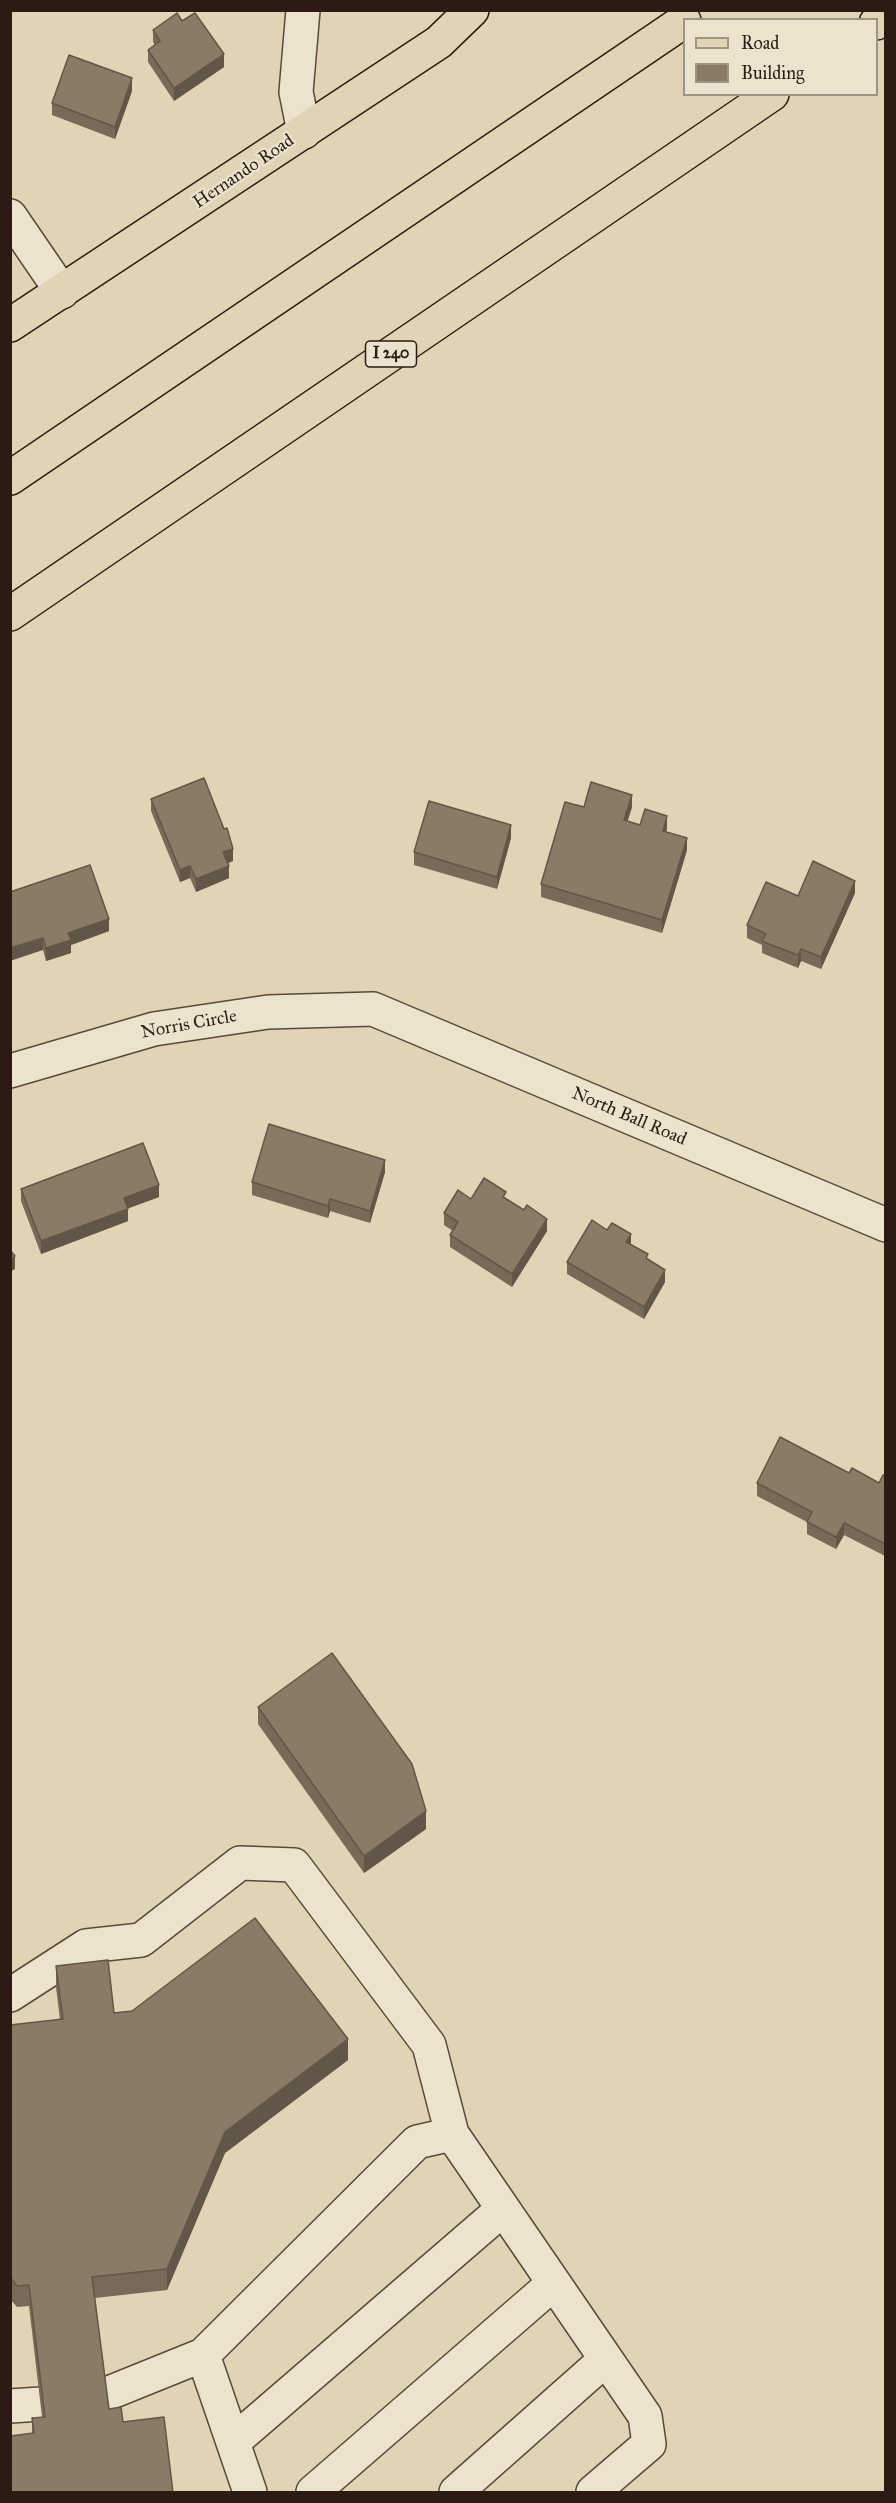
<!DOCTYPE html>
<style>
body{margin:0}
#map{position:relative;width:896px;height:2503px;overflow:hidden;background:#e1d4b4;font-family:"IM FELL Great Primer",serif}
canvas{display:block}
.frame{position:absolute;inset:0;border:12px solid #2b1b13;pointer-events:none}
.legend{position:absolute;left:683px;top:18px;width:195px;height:78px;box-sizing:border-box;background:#ece3ce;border:2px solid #9f9383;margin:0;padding:8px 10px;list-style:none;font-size:18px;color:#2b1b13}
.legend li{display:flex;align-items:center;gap:12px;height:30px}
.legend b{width:30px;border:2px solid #9f9383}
</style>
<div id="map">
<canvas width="896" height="2503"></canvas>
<div class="frame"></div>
<ul class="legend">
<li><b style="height:8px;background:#e1d4b4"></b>Road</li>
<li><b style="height:16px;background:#8a7b67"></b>Building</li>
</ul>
</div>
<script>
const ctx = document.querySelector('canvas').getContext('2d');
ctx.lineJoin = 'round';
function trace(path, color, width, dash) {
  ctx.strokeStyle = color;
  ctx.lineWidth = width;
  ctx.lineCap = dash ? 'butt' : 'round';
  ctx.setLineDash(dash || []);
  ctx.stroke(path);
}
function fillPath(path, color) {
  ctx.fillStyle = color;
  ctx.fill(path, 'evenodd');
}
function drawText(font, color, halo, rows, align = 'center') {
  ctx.font = font + ' "IM FELL Great Primer",serif';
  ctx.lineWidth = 4.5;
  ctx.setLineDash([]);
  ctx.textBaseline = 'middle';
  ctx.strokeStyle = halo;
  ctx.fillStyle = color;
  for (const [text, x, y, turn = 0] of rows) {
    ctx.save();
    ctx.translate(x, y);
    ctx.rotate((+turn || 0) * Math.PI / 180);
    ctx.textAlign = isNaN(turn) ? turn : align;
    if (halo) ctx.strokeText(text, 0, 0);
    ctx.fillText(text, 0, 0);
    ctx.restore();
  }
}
const minor = new Path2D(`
 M303,10l-7,82 8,40
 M10,216l52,76
 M10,1071l144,-42 114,-17 105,-3 513,216
 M10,1995l76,-49 55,-6 99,-77 54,2 135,180 23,89
 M203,2355l47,137
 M104,2395l99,-40 214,-213 35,-8 193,282 4,28 -56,48
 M10,2406l31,-2
 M233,2442l270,-233
 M313,2492l241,-209
 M456,2492l150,-133`);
const major = new Path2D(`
 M10,325l429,-283 33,-32`);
const highway = new Path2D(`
 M876,23l10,-6
 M10,478l674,-457
 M10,614l762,-520`);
const wall = new Path2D(`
 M182,21l42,46 -50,34 -26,-39v-12l7,-5 -2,-3v-12z
 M132,91l-17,48 -63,-24v-12z
 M151,799l82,62 -5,2 1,15 -33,14 -6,-14 -10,4 -29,-71z
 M584,807h48l-5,14 13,4 27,3 -1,4 21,18 -25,83 -121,-36v-13z
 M511,838l-14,51 -83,-24v-13z
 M10,892l99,39 -38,14v8l-25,8 -3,-11z
 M855,893l-34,76 -20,-8 -3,7 -36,-15v-8l-15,-7v-13l51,-29z
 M385,1172l-15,51 -40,-12 -2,7 -76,-23v-13z
 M21,1189l138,8 -31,11v13l-87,33 -20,-53z
 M471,1199h35l41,32 -35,56 -62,-40v-12l3,-4 -9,-6v-12z
 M631,1244l17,15 17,23 -21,37 -77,-45v-12z
 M849,1473l30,10 6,-7v80l-41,-21 -8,14 -29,-15v-12l-50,-26v-13z
 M258,1707l168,122 -62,44 -106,-149z
 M56,1966l58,47 234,47 -123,93 -58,137 -72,8 14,111 -77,25v-16l10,-1 -13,-111 -12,1 -7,-8v-274l50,-5 -4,-33z`);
const shadedWall = new Path2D(`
 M224,54v13l-50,34v-13z
 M132,78v13l-17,48v-12z
 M632,795v12l-8,26v-13z
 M667,816v12l-4,15v-12z
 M511,825v13l-14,51v-12z
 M687,838v12l-25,83v-13z
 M233,849v12l-10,4v-13z
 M190,866v12l-10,4v-12z
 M229,866v12l-33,14v-13z
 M855,881v12l-34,76v-12z
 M109,919v12l-38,14v8l-25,8v-13l22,-15z
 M43,938v12l-33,11v-13z
 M801,949v12l-3,7v-13z
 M385,1160v12l-15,51v-12z
 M159,1185v12l-35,13v-12z
 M330,1199v12l-2,7v-12z
 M128,1209v12l-87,33v-13z
 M547,1219v12l-35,56v-13z
 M631,1234v13l-5,-5z
 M15,1256v13l-5,3v-12z
 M665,1270v12l-21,37v-12z
 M844,1523v12l-8,14v-12z
 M426,1811v18l-62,44v-17z
 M348,2039v21l-123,93 -58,137v-21l58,-137z`);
const building = new Path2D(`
 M177,13l5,8 13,-8 29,41 -50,34 -26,-38 12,-9 -7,-11z
 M69,55l63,23 -17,49 -63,-24z
 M204,778l20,51 3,-1 6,21 -10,3 6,14 -33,13 -6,-13 -10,4 -29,-71z
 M591,782l41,13 -8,25 16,5 5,-16 22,7 -4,15 24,7 -25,82 -121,-36 24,-82 19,5z
 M429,801l82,24 -14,52 -83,-25z
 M813,861l42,20 -34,76 -20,-8 -3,6 -24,-9 -12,-5 4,-7 -19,-9 19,-43 32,14z
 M90,865l19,54 -41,14 3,7 -25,8 -3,-10 -33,10v-56z
 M269,1124l116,36 -15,51 -40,-12 -2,7 -76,-24z
 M143,1143l16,42 -35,13 4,11 -87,32 -20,-52z
 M484,1178l22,14 -3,5 21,13 3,-5 20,14 -35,55 -62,-39 8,-13 -14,-9 14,-23 13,9z
 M592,1220l15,10 5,-7 19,11 -5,8 22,12 -2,4 19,12 -21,37 -77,-45z
 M10,1250l5,6 -5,4z
 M780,1437l69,36 3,-5 27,15 4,-8 2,1v68l-41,-21 -8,14 -29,-15 5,-10 -55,-29z
 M332,1653l80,111 14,47 -62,45 -106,-149z
 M255,1918l93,121 -123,93 -58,137 -75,8 17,132 12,-2 2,15 41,-5 9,76h-163v-57l24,-3 -2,-15 13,-1 -16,-132 -12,1 -7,-9v-252l53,-6 -7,-53 52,-6 6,53 18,-2z`);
const shields = [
 [391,354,51]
];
const shieldNames = [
 ["I 240",391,354]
];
const streetNames = [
 ["Hernando Road",244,172,-34],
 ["Norris Circle",189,1025,-10],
 ["North Ball Road",629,1117,23]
];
trace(minor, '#58493b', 36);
trace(major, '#2b1b13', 36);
trace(highway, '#2b1b13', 36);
trace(minor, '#ece3ce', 33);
trace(major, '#e1d4b4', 33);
trace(highway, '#e1d4b4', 33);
fillPath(wall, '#776a59');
fillPath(shadedWall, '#615648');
fillPath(building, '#8a7b67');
trace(building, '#615648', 1.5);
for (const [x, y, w] of shields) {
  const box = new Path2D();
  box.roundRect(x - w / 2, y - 13, w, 26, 4.5);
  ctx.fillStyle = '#ece3ce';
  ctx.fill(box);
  trace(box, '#2b1b13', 1.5);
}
drawText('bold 16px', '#2b1b13', null, shieldNames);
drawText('18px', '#2b1b13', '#ece3ce', streetNames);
</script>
